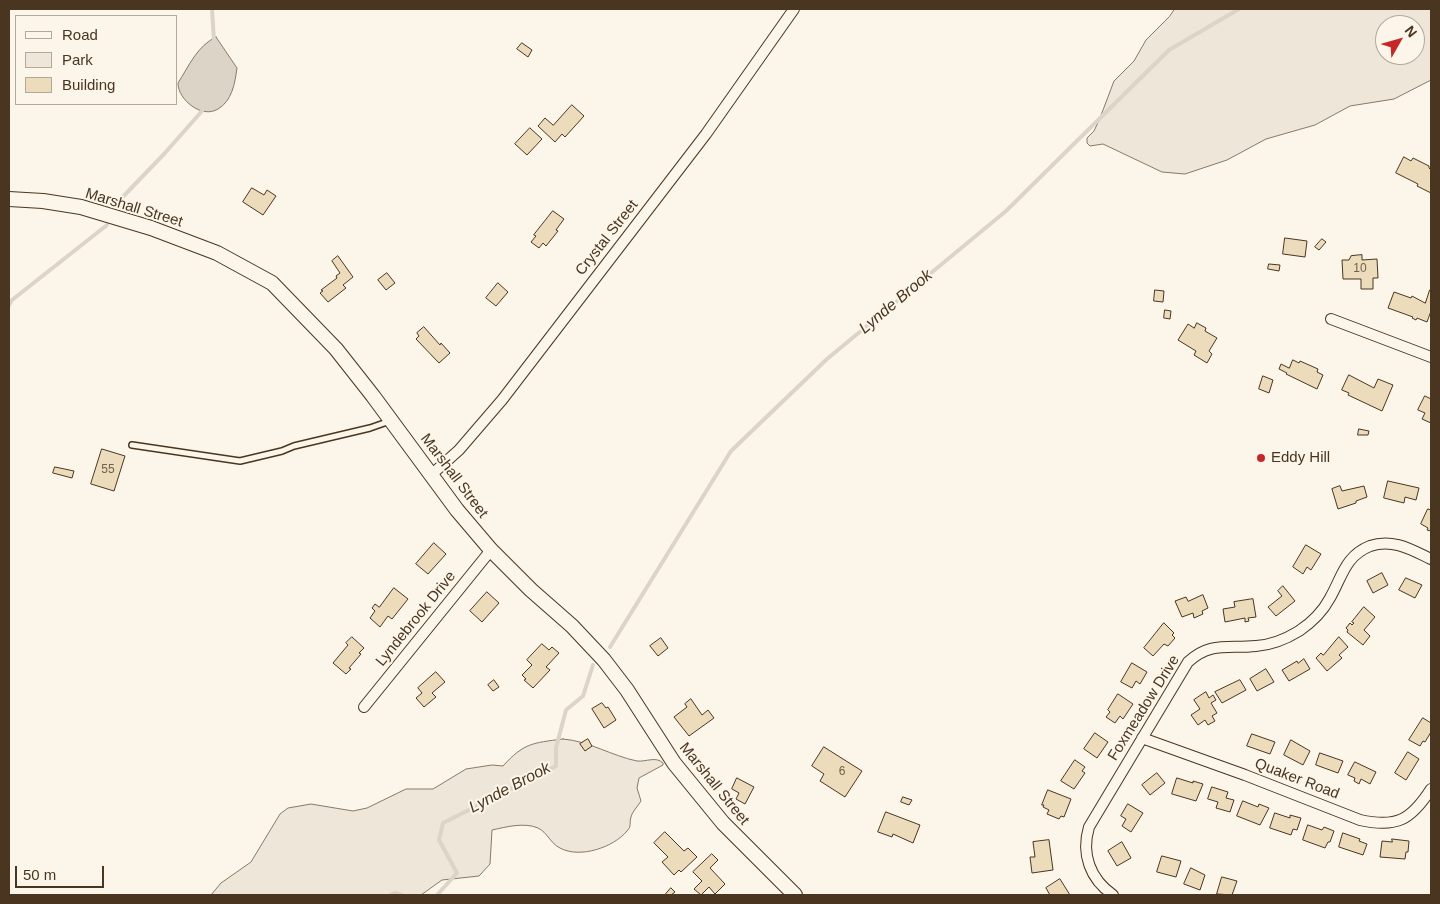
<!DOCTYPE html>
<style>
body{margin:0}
#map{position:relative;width:1440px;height:904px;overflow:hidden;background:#fbf6e9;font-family:Helvetica,sans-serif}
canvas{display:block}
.frame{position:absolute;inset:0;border:10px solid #4a3520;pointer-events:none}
.legend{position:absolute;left:15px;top:15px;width:162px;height:90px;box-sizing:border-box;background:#fbf6e9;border:1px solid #b4a999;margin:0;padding:6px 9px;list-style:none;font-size:15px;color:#4a3520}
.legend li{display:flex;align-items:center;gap:10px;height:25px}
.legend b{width:25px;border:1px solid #b4a999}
.north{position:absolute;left:1375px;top:15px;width:50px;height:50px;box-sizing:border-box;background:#fbf6e9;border:1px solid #b4a999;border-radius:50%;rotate:52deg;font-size:14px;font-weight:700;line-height:20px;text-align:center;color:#4a3520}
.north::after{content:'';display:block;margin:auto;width:18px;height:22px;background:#c62828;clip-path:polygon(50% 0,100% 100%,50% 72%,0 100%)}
.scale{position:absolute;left:15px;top:866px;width:89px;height:22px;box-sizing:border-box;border:2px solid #4a3520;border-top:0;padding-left:6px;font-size:15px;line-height:18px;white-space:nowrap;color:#4a3520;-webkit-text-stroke:4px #fbf6e9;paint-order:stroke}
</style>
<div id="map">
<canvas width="1440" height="904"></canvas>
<div class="frame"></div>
<ul class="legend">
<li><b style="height:6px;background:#fbf6e9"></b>Road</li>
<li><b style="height:14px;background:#ede6d9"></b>Park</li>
<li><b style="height:14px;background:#ecdcbc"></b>Building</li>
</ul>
<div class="north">N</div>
<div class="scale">50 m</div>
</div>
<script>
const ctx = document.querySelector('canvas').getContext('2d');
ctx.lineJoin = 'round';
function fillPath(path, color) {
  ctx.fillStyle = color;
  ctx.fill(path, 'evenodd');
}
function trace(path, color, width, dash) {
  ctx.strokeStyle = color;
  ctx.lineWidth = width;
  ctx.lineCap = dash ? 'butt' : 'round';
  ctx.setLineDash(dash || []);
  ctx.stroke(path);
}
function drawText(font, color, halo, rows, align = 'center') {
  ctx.font = font + ' Helvetica,sans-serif';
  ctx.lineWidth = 4;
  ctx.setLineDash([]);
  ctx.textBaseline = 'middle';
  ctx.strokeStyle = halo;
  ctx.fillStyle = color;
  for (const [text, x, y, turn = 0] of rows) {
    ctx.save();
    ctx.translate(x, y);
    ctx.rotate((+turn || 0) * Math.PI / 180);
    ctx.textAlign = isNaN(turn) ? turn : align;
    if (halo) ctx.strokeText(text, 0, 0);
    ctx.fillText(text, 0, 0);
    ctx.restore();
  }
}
const green = new Path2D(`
 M1175,9h256v71l-37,19 -44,7 -35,19 -49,14 -39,21 -42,14 -23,-2 -59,-28 -13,2 -3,-3v-5l7,-7 6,-13 14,-37 20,-20 12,-21 23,-23zM1385,25h30v30h-30z
 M563,739c26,2 49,17 74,22 9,1 19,-5 26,2v2l-24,13 -2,10 4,13c-3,5 -9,11 -10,16 -2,6 1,9 -4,14 -13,16 -47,28 -67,17 -9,-4 -13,-16 -22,-20 -14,-6 -32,-1 -46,2l-2,34 -11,12 -37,4 -21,15h-210l10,-12 30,-21 29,-48 8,-6 23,-4 42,7 14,-3 39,-19h27l33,-20 26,-4 11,1c21,-23 29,-23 60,-27z`);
const water = new Path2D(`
 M216,37l21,31c-2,15 -5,33 -19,41 -16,10 -40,-9 -40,-26 11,-17 19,-37 38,-46z`);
const stream = new Path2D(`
 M212,9l2,32
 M116,204l48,-50 38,-43 1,-6
 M9,305l3,-5 95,-75
 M610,647l121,-196 96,-92 179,-148 163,-161 70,-41
 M390,895l5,-2 7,2
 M437,895l20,-22 -18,-33 4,-17 113,-57v-18l10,-38 17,-14 10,-31`);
const building = new Path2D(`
 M522,43l10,7 -4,7 -11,-8z
 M572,105l12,11 -19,21 -3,-3 -7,8 -17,-16 7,-8 8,7z
 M530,128l12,11 -15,16 -12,-11z
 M1404,157l7,4 2,-3 16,8v2l2,2v23l-14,-7 1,-2 -22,-11z
 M252,188l12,7 3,-5 9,6 -13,19 -20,-13z
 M553,211l11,8 -8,11 2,1 -12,15 -3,-3 -4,5 -8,-6 5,-6 -2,-1z
 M1285,238l22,3 -2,16 -22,-3z
 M1322,239l4,3 -7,8 -4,-3z
 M1362,255v5l15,-1 1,19h-5v11h-12v-10h-18l-1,-19h7l2,-4z
 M338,256l15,21 -10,8 3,3 -18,14 -8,-9 3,-2 -2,-1 16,-12 -1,-2 4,-3 -8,-12z
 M1269,264l11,1 -1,6 -11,-2z
 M387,273l8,10 -9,7 -8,-10z
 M498,283l10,9 -12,14 -10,-8z
 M1155,290l9,1 -1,11 -9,-1z
 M1430,290h1v21l-4,11 -10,-4 -1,2 -4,-2 1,-1 -25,-9 6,-16 17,6 1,-2 13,7z
 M1165,310l6,1 -1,8 -6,-1z
 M1197,323l9,5 -1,3 12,7 -8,13 3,3 -5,9 -13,-8 2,-4 -18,-11 10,-16 6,4z
 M424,327l16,18 1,-2 9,10 -11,10 -23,-24 3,-3 -2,-3z
 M1293,360l6,3 1,-2 18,8 -1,3 6,3 -6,14 -31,-15 1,-1 -8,-4 2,-5 8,4z
 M1349,375l25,13 4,-9 15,6 -11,26 -34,-16 1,-2 -7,-3z
 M1263,376l10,4 -4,13 -10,-4z
 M1425,396l6,3v24l-9,-4 3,-6 -7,-3z
 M1359,429l10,2 -1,4h-10z
 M102,449l23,7 -11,35 -23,-7z
 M55,467l19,4 -2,7 -19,-5z
 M1388,481l31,7 -3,12 -11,-3 -1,6 -20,-5z
 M1340,486l2,5 22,-5 3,11 -11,4v2l-18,6 -6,-20z
 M1428,509l3,1v21l-4,-1 1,-2 -7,-4z
 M434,543l12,11 -18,20 -12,-10z
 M1306,545l15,9 -10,16 -4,-3 -4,7 -10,-7z
 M1382,573l6,12 -15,8 -6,-12z
 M1406,578l16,7 -7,13 -16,-8z
 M1283,586l12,15 -19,15 -8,-9 14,-11 -4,-5z
 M394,588l14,11 -16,20 -4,-3 -8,11 -10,-9 5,-7 -3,-3 3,-4 4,3z
 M487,592l12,11 -17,19 -12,-11z
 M1203,595l5,13 -6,3 1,3 -9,4 -1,-5 -11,4 -7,-16 11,-4 2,4z
 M1253,599l3,18 -8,1 1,3 -4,1v-4l-20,4 -2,-13 12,-2 -1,-5z
 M1364,607l11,10 -11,13 6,6 -7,9 -16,-13 1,-2 -2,-2 4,-5 2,2 2,-2 -2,-1z
 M1164,623l10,10 -2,2 3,3 -7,8 -4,-2 -11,12 -9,-8z
 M352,637l12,11 -5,5 2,1 -12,14 2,1 -5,5 -13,-11 15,-18 -2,-2z
 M1339,637l9,10 -9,8 3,3 -15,13 -11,-13 5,-5 2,2z
 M661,638l7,10 -10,8 -8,-10z
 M542,644l7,6 3,-3 7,6 -13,14 4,3 -17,18 -9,-8 2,-1 -4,-4 10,-10 -5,-5z
 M1304,659l6,10 -21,12 -7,-11 15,-9 1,2z
 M1132,663l15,9 -7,12 -4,-3 -4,7 -11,-6z
 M1266,669l8,13 -17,9 -7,-12z
 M436,672l9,10 -13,11 4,4 -12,10 -8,-9 6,-5 -4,-5z
 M494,680l5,7 -6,4 -5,-6z
 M1240,680l6,10 -24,13 -7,-11z
 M1206,692l3,6 4,-3 3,5 -5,3 6,10 -5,3 3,5 -7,4 -3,-5 -7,5 -7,-10 9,-6 -6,-9z
 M1118,694l15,10 -10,15 -3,-3 -5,7 -9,-6 4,-5 -2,-2z
 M691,699l11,16 6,-5 6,8 -25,18 -15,-19 13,-10 -2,-3z
 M602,703l4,5 2,-1 8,13 -12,8 -12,-19z
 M1423,718l8,5v9l-6,10 -2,-1 -3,5 -11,-6z
 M1095,733l13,9 -11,16 -13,-9z
 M1252,734l23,8 -5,12 -23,-8z
 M588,739l4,7 -7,5 -5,-7z
 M1291,740l19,11 -7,14 -19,-10z
 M824,747l38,24 -17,26 -25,-16 4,-7 -12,-8z
 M1408,752l11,7 -13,21 -11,-7z
 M1320,753l23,8 -5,12 -22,-8z
 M1075,760l10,7 -3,4 3,2 -11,16 -13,-8z
 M1355,762l21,10 -6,12 -9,-5 -2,5 -5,-3 1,-3 -7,-3z
 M1157,773l8,10 -15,12 -8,-10z
 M737,778l17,9 -9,17 -9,-5 3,-6 -7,-4z
 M1177,778l16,5v-2l10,3 -7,17 -24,-7z
 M1212,787l16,5 -2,6 8,2 -4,12 -14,-4 2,-6 -10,-3z
 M1048,790l23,9 -7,18 -3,-1 -2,3 -12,-5 2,-4 -6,-3 1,-2h-2z
 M903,797l9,3 -3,5 -8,-3z
 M1243,801l15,6 1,-3 10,4 -9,17 -23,-9z
 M1128,804l15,9 -12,19 -9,-6 4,-7 -5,-3z
 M886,812l34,13 -7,18 -20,-9 -1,3 -14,-5z
 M1275,813l15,5v-3l11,3 -4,12 -4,-1 -2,6 -21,-7z
 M1308,825l14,5 2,-3 10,4 -4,11h-2l-3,6 -22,-8z
 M665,832l19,19 4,-3 9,9 -16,15 -2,-2 -5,5 -12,-13 6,-5 -14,-14z
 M1343,833l17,6 -1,2 8,3 -4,11 -24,-8z
 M1392,839l17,2 -1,11h-2l-1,7 -25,-2 2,-16 10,1z
 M1049,840l4,30 -21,3 -2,-16h5l-2,-15z
 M1122,842l9,16 -14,8 -9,-15z
 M712,854l6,6 -8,8 15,16 -10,10 -6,-7 -8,8 -7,-6 8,-8 -9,-9z
 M1162,856l19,5 -5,16 -19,-5z
 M1191,868l14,7 -5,15 -16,-6z
 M1222,877l15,4 -5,14 -15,-1z
 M1060,879l10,16h-20l-4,-7z
 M671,888l4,4 -4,3h-6z`);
const service = new Path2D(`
 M132,445l108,16 42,-10 12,-5 76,-18 20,-7`);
const minor = new Path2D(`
 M1331,319l100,38
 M431,475l28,-25 43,-50 204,-266 88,-125
 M364,707l127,-157
 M1142,738l103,37 115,45c37,8 51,0 71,-31
 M1113,895c-23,-16 -32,-41 -24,-68l99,-165c23,-21 41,-13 68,-16 16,-1 30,-7 43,-15 12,-8 24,-20 31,-33 12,-21 15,-42 40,-52 23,-8 42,4 61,13`);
const tertiary = new Path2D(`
 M9,199l34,2 38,6 70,21 66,25 55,30 64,66 37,47 84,114 34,40 40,40 41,36 32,34 23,30 47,73 49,60 72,72`);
const markers = [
 [1261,458,5,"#c62828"]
];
const numberNames = [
 ["10",1360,269],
 ["55",108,470],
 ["6",842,772]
];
const streetNames = [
 ["Marshall Street",134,208,17],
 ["Crystal Street",607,238,-52],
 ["Marshall Street",454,476,53],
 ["Lyndebrook Drive",416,619,-51],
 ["Foxmeadow Drive",1144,708,-58],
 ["Quaker Road",1297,779,21],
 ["Marshall Street",714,784,51]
];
const poiNames = [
 ["Eddy Hill",1271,458]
];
const waterNames = [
 ["Lynde Brook",896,302,-40],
 ["Lynde Brook",510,788,-28]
];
fillPath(green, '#ede6d9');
trace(green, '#887966', 1);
fillPath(water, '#dcd4c6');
trace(water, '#887966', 1);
trace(stream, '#dcd4c6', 4);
fillPath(building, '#ecdcbc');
trace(building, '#4a3520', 1);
trace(service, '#4a3520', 8);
trace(minor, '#4a3520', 12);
trace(tertiary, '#4a3520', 16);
trace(service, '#fbf6e9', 5);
trace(minor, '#fbf6e9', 10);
trace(tertiary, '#fbf6e9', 14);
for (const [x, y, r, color] of markers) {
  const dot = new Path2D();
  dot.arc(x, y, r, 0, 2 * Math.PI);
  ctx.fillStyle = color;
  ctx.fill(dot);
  trace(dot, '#fbf6e9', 2);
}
drawText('12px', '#725f47', null, numberNames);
drawText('15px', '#4a3520', '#fbf6e9', streetNames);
drawText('15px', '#4a3520', '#fbf6e9', poiNames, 'left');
drawText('italic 16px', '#4a3520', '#fbf6e9', waterNames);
</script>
